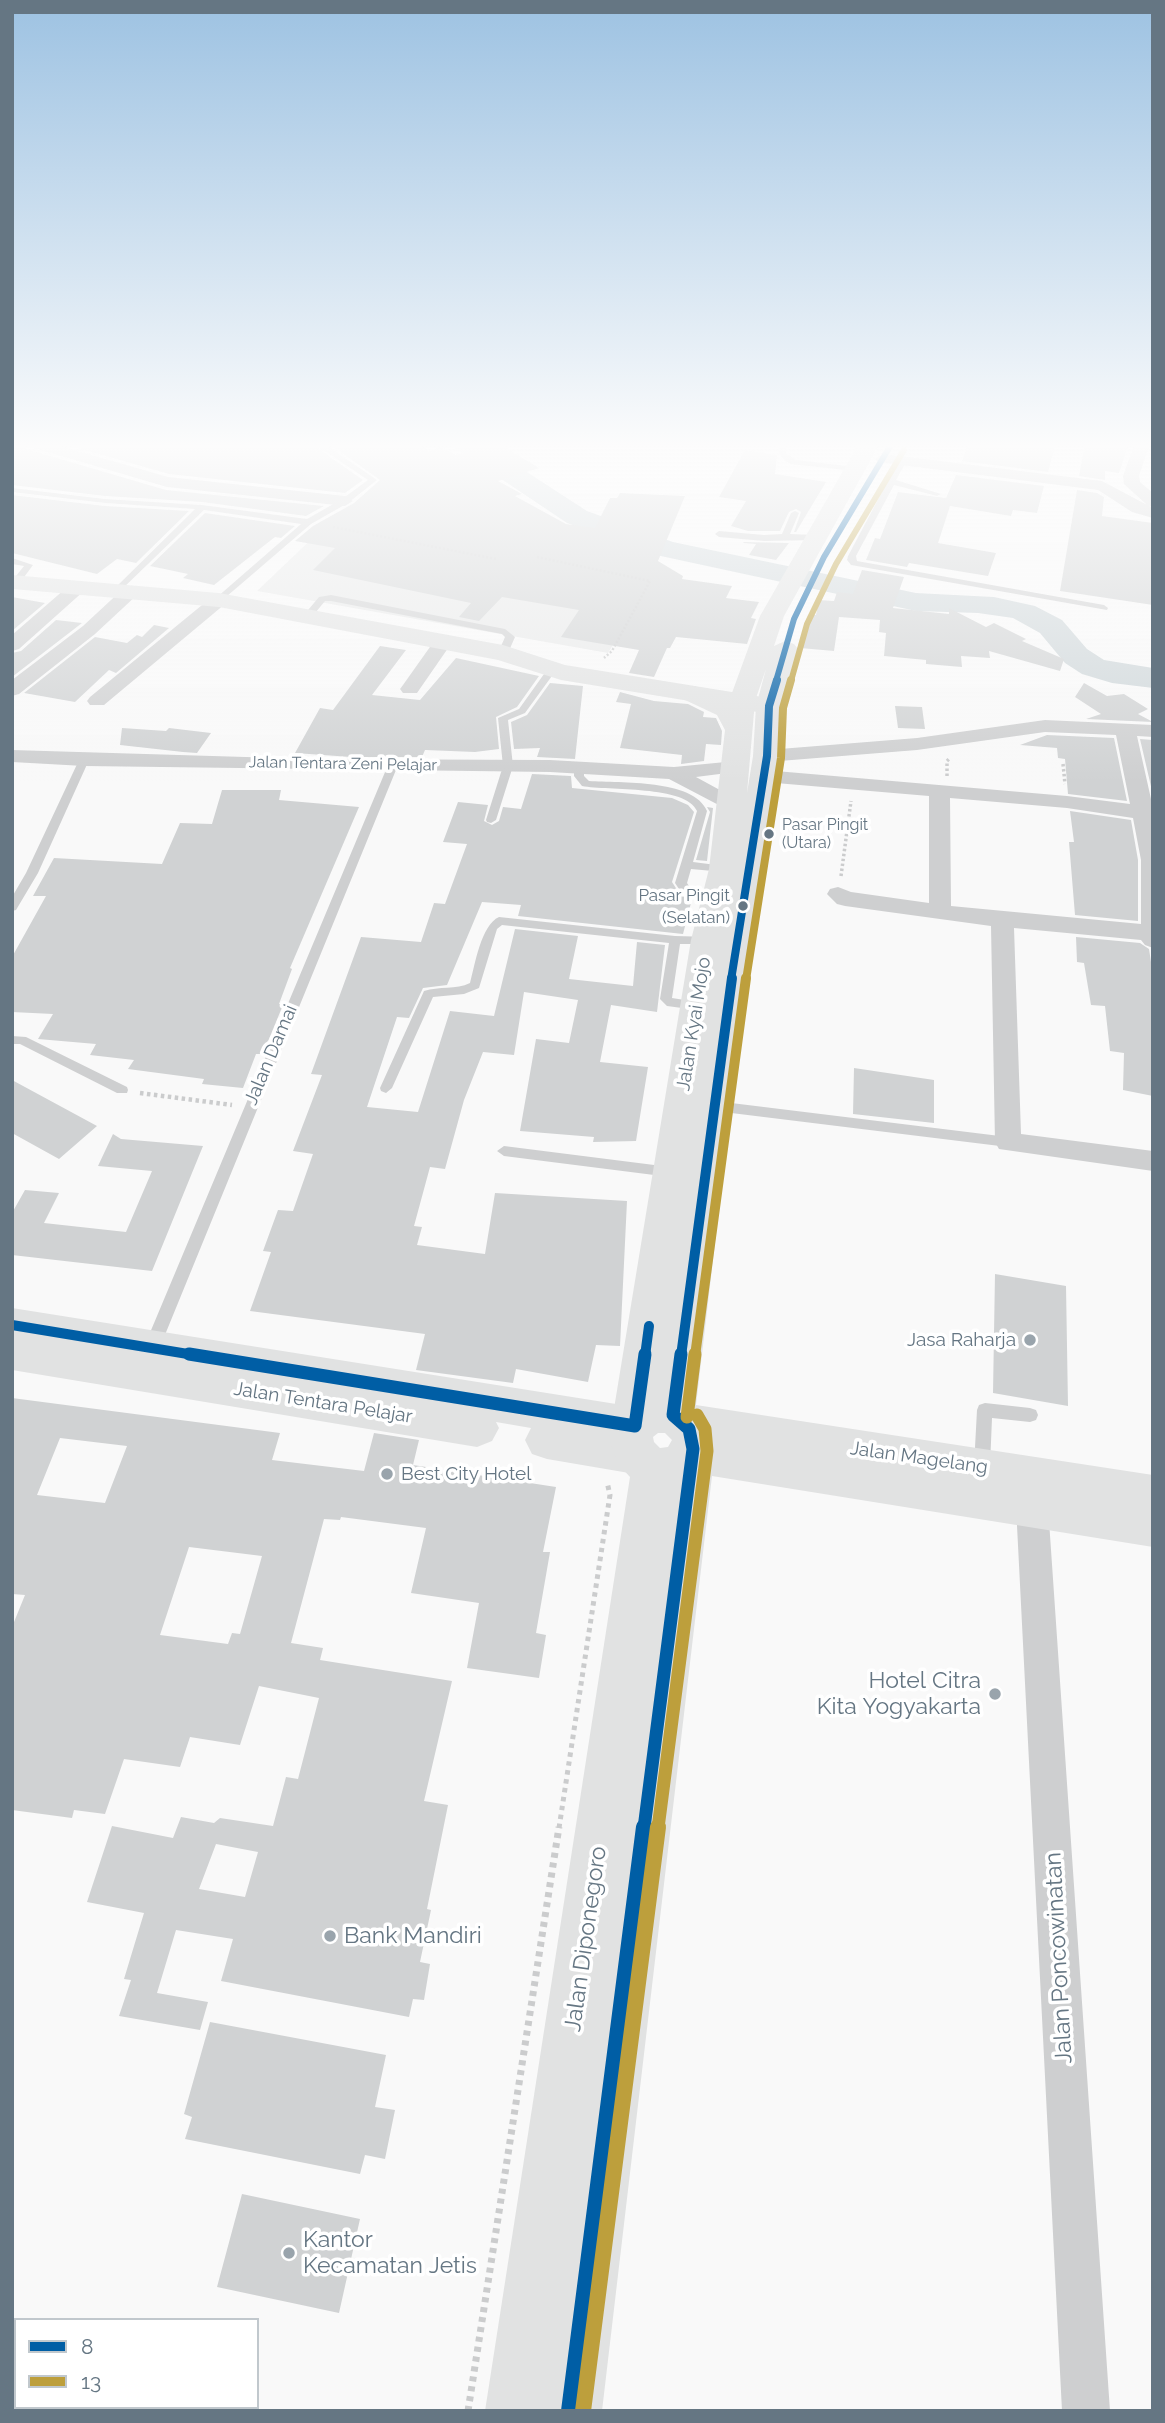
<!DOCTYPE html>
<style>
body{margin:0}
#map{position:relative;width:1165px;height:2423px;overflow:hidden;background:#f9f9f9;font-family:Raleway,sans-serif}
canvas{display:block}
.frame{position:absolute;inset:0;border:14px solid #657683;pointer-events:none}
.legend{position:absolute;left:14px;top:2318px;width:245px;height:91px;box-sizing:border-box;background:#fff;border:2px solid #c1c8cd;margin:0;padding:9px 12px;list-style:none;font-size:21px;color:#657683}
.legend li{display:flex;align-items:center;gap:14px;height:35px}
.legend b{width:35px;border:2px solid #c1c8cd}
</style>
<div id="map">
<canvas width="1165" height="2423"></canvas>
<div class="frame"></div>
<ul class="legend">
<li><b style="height:9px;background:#005ea5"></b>8</li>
<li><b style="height:9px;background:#bd9f3c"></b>13</li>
</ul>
</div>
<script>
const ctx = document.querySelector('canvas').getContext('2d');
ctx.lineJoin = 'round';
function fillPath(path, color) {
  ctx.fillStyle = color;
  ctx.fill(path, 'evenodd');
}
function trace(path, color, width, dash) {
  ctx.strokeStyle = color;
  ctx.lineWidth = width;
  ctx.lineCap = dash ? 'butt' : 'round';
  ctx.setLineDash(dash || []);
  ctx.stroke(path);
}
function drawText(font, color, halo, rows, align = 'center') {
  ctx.font = font + ' Raleway,sans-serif';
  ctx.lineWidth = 7;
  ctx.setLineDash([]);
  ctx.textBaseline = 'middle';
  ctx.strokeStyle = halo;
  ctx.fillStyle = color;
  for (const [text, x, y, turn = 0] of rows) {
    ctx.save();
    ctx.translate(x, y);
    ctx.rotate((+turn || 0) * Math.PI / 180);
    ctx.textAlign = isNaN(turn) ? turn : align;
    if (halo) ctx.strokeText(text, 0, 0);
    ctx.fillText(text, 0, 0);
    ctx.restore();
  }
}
const built = new Path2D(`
 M324,527l328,54 -44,72 -351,-62z`);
const river = new Path2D(`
 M451,443h31l105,68 86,31 243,51 78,4 41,9 27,14 25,29 17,11 49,8v20l-41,-5 -30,-9 -17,-11 -25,-30 -27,-15 -35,-5 -62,-2 -260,-56 -89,-32 -112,-75z`);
const building = new Path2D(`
 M12,443h11l3,6 140,41 158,16 -18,10 -104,-14 -97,-6 -93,-11z
 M61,443h249l53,37 -18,13 -176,-19z
 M328,443h87l15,8 11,-4 15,8 42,-12 41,25 -41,13 24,13 -7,2 51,28 29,4 15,-30h7l3,-5 65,3 -27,65 25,15 -1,3 50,7 -6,12 33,4 -8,16 5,1 -9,25 -71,-7 -6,11h-3l-13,29 -25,-4 10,-23 -78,-13 18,-27 -77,-13 -23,24 -20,-4 12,-14 -158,-33 22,-22 -40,-7 18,-15 41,-23 26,-23z
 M969,443h87l-8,29 -86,-11z
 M1085,443h44l-10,30 -14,-2v9l-26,-4z
 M745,450l32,5 -2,19 51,8 -30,50h-2l7,-20 -5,-3 -7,3 -9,19h-32l-17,-5 15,-25 -27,-4z
 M956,475l88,11 -7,27 -24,-3 -2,6 -61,-10 -12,37 58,10 -8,23 -79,-13 -2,4 -41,-7 9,-22 5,1 18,-47 48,6z
 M1077,490l20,3 7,4 -2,19 51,7v82l-93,-14z
 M12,495l93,11 84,5 -53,52 -19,-4 -20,15 -85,-21z
 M205,513l90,13 -14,12 -6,-1 -61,48 -31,-7 5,-4 -38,-8z
 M743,543l1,-1 45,1 -13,17 -27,-5 7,-11z
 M862,570l42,7 -11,31 56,6v-6l37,19 8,-4 32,16 -4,2 42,18 -4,12 -71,-20 1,7 -29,-2 1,11 -36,-3v-4l-42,-4 2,-23 -7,-1 1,-12 -41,-3 -5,34 -34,-3 8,-33h8l3,-15 15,1 3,-9 16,2z
 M12,597l33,6 -33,28z
 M56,620l26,3 -70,54v-24l9,-2z
 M154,625l15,3 -53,45 -7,-3 -34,32 -51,-9 71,-56 32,6 10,-8 5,2z
 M380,646l26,4 -34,45 48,5 36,-42 83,18 -22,31 -21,10 3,32 -24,3 -50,-2 -3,7h-71l-56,-4 25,-45 13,2z
 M550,683l33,3 -8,73 -38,-2 3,-9 -26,1 -3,-27 16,-7z
 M1084,683l23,13 17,-2 24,15 -10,5 15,8 -67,-3 15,-5 -26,-17z
 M620,692l34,9 34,3 16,8 -1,5 13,1 6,13 -1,14 -15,-1 -2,17 -23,3 1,-9 -62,-7 11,-44 -15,-2z
 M895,706l27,1 3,22 -27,-1z
 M122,728l44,3 3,-3 42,5 -14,20 -14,-1 -63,-7z
 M1047,735l67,3 13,63 -59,-7 -3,-35 -7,-1 -1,-10 -37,-3z
 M1140,739l13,1v55z
 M532,774l39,2 1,12 100,10 16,7 6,7 -22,70 9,14 11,3 -9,35 -165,-18 3,-11 -39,-3 -35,83 -24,3 -14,30 -12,-1 -30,90 51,5 32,-101 44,5 21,-87 63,7 -9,43 64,7 4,-44 28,3 -8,67 -46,-7 -11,57 48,5 -12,74 -43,1 1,-5 -74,-6 16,-92 33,4 9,-43 -54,-8 -10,63 -31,-3 -19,48 -19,69 -15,-2 -16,59 8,1 -5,18 68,9 10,-61 132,8 -7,145 -24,-1 -8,37 -72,-13 -3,14 -97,-13 9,-36 -175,-23 21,-59 -8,-1 15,-41 15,1 20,-57 -20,-3 29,-76 -11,-1 50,-137 60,5 13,-39 11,1 22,-60 -24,-2 15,-40 30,3 -4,16 8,4 7,-4 4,-14 18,2z
 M222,790h59l-2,10 80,7 -69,161 2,1 -13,35 4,1 -14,34 -9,15h-4l-13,34 -41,-4 2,-5 -76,-10 6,-9 -44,-5 6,-11 -58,-5 15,-25 -41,-2v-55l34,-61h-13l21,-38 108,6 18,-41 32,1z
 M707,807l6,1 -6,53 -11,-1 14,-48z
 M1070,811l61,9 7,40v61l-63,-6 -6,-73h5z
 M1076,937l64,6 9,6 4,26v121l-30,-6 1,-37 -14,-2 -5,-45 -14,-1 -7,-42 -7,-1z
 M854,1068l80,12v43l-81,-9z
 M12,1080l85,46 -38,33 -47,-26z
 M113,1134l8,5 82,7 -51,125 -140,-16v-42l13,-23 34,3 -15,30 82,9 26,-61 -54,-5z
 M995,1274l71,12 2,120 -75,-13z
 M12,1398l268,35 -8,27 92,11 10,-38 45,7 -6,25 143,22 -13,65h7l-14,81 10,2 -7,43 -72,-10 12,-65 -68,-10 15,-65 -85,-11 -1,3 -16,-1 -33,124 32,5 -3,12 132,21 -28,120 24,4 -21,104 4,1 -11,52 10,2 -6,36 -11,-1 -4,18 -188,-36 12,-42 -57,-9 -19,63 51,9 -8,28 -81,-14 12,-36 -7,-1 20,-66 -57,-11 25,-76 61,12 8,-21 33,6 6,-5 53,8 13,-49 12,2 21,-81 -60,-12 -19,59 -50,-8 -10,30 -56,-8 -19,55 -31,-4 -2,8 -60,-8v-183l13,-32 -13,-1zM60,1438l67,8 -22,57 -68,-8zM189,1547l73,9 -22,78 -8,-1 -4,11 -68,-9zM216,1844l42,8 -13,45 -46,-8z
 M210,2022l176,33 -11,52 20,3 -10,49 -20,-4 -5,19 -175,-35 7,-22 -8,-3z
 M242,2194l118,25 -21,94 -122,-26z`);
const pathFar4 = new Path2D(`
 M333,527l163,32
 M537,557l113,24 -38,70 -8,7`);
const pathFar3 = new Path2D(`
 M1063,764l2,20
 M947,776v-15l3,-3
 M841,876l10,-75`);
const pathFar2 = new Path2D(`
 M140,1093l92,12`);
const pathFar1 = new Path2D(`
 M559,1828l51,-333 -3,-13`);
const path = new Path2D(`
 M468,2411l91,-584`);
const lane = new Path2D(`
 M313,443h10l54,37 -29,23 -37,21 -92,79 -4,-3 1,-2 85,-74 -97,-14 -85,82 -3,-1v-4l79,-78 -90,-6 -93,-11v-4l93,11 97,6 105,14 35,-20 26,-19z
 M778,443h8v10l10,7 59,7 4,2 -4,2 -64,-7c-10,-5 -13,-10 -13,-21z
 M899,460l7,2 -10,18 45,14 -4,2 -43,-11 -38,71 1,5 247,44 4,3 -1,2 -256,-45 -4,-5 1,-4z
 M795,511l4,2 -9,21 25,1 3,1v4l-54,1 -45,-4 -4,-3 4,-3 45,4 18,-1 9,-21z
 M12,558l21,7 -14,19 -3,1 -4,-4 12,-15 -12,-2z
 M331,595l174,34 10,8 -7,16 -5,3 -5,-3 7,-16 -3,-3 -171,-33h-6l-14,17h-6l-2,-2 16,-19z
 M549,667l8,2 -32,44 -17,7 5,46 -17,54 -5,3 -4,-1 -1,-2 17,-54 -5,-48 21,-9z
 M84,757l5,3 -51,113 -22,37 -4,1v-14l14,-24 53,-113z
 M393,762l5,3 -238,582 -3,4 -5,2 -5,-2 -3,-4 244,-582z
 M579,764l5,3v9l5,5c31,2 105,-2 118,30l-14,51 31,4 6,3 -6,3 -33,-3 -4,14 4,6 32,4v6l-40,-4 -8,-12 22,-72c-11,-26 -89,-20 -115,-25l-8,-10v-9z
 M499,917l176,19 36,1v6l-4,1h-27l-8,54 25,4 6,4 -6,4 -30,-4 -7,-7 9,-56 -167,-18 -5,4 -18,59 -15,6 -31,3 -41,91 -6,5 -5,-2 -1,-3 44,-97c15,-5 32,-1 46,-8 5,-18 11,-58 29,-66z
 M12,1036l14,1 101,50 1,3 -1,3h-10l-97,-49h-8z
 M715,1101l293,36 7,5 -7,5 -293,-36 -7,-5z
 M504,1146l166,21 7,5 -7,5 -166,-21 -7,-5z
 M985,1403l45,5 6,2 2,5 -2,5 -6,2 -38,-4 -2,48 -2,5 -6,2 -6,-2 -2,-5 3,-56 2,-5z`);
const street = new Path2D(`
 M25,443h25l118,34 177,19 8,5 -8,5 -178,-19 -140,-41z
 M1135,443h15l-11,33 1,6 13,11v14l-6,-2 -23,-21 -1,-8z
 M883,454l219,27 51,27v10l-21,-6 -34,-22 -220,-28 -3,-3z
 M79,581l9,5 -3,4 -66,59 -7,2v-16l61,-53z
 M131,586l6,1 3,4 -3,4 -42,39 -76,60 -7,2v-16l71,-54 42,-39z
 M219,595l9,5 -3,4 -121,101h-14l-3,-4 3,-4 123,-101z
 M444,635l9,6 -36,52h-14l-3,-4 3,-4 34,-48z
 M1045,720l108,5v12l-16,-1 16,72v140l-8,-3 -4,-5 -127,-12 7,206 132,17v20l-154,-22 -4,-7 -4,-216 -146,-20 -8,-2 -10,-10 3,-5 8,-2 13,5 78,11v-107l-165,-14 -7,-2 -3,-4 3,-4 7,-2 303,26 63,8 -14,-69 -71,-3 -128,18 -150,12 -7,-2 -3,-4 3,-4 7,-2 150,-12zM950,798l117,10 66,10 8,42v64l-190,-18z
 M12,750l301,9 237,1 124,7 62,-6 7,2 3,4 -3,4 -47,6 44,24 3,5 -3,5 -8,1 -63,-33 -119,-7 -466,-6 -72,-4z
 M1032,1491l12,4 4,11 62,905h-48l-46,-905 4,-11z`);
const secondary = new Path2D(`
 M12,575l207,18 284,52 62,20 204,33 10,2 3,6 -3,6 -10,2 -208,-34 -63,-20 -279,-53 -207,-18z
 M12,1308l623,99 15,6 7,13 -8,14 8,14 -6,14 -16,6 -88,-15 -15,-5 -7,-14 6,-12 -35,-6 3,6 -7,13 -15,6 -465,-77z`);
const primary = new Path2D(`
 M859,443h21l-96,173 -10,30 11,-5 9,3 4,5 -16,57 -1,50 -42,282 -43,367 457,70v72l-441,-71 -110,935h-117l145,-934 -12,-13 -9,-25 82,-499 18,-71 16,-139 -8,-15 -32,-15 -4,-6 4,-6 9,-2 9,2 26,13 31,-85zM766,669l-10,37 -3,50 -6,37 8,-92zM658,1433h7l7,7 -4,7 -8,1 -6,-6 -1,-5z`);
const bus1Far4 = new Path2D(`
 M776,681l18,-62 30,-62 68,-114`);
const bus1Far3 = new Path2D(`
 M731,980l36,-224 2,-50 8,-26`);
const bus1Far2 = new Path2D(`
 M12,1325l188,31
 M645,1356l4,-30
 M681,1356l51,-378`);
const bus1Far1 = new Path2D(`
 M189,1354l446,72 10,-72
 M644,1828l49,-379 -4,-20 -16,-14 8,-61`);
const bus1 = new Path2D(`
 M569,2411l75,-584`);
const bus2Far4 = new Path2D(`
 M791,681l16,-57 29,-60 68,-114`);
const bus2Far3 = new Path2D(`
 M746,980l35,-222 2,-50 8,-28`);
const bus2Far2 = new Path2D(`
 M695,1356l51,-378`);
const bus2Far1 = new Path2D(`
 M687,1417l8,-63
 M658,1828l49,-377 -2,-22 -8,-14`);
const bus2 = new Path2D(`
 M583,2411l75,-584`);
const markers = [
 [769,834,6,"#657683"],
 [743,906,6,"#657683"],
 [1030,1340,7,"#99a4ac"],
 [387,1474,7,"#99a4ac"],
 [995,1694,7,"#99a4ac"],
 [330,1936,7,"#99a4ac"],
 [289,2253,7,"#99a4ac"]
];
const farStreetnames = [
 ["Jalan Tentara Zeni Pelajar",343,764,1]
];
const farBusnames = [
 ["Pasar Pingit",782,825],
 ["(Utara)",782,843]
];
const busNames = [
 ["Pasar Pingit",730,896],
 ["(Selatan)",730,918]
];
const streetNames = [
 ["Jalan Kyai Mojo",694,1024,-81],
 ["Jalan Damai",271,1055,-67],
 ["Jalan Tentara Pelajar",323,1403,9],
 ["Jalan Magelang",919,1458,8]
];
const poiNames = [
 ["Jasa Raharja",1016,1340],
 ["Best City Hotel",401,1474,"left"]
];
const nearPoinames = [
 ["Hotel Citra",981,1681,"right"],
 ["Kita Yogyakarta",981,1707,"right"],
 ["Bank Mandiri",344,1936],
 ["Kantor",303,2240],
 ["Kecamatan Jetis",303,2266]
];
const nearStreetnames = [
 ["Jalan Diponegoro",586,1939,-82],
 ["Jalan Poncowinatan",1059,1958,-93]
];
fillPath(built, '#e8e9e9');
fillPath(river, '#ced6d9');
fillPath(building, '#d0d2d3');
trace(pathFar4, '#cbcccd', 2.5, [2, 2]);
trace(pathFar3, '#cbcccd', 3.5, [2.5, 2.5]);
trace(pathFar2, '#cbcccd', 4.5, [3.5, 3.5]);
trace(pathFar1, '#cbcccd', 5, [4.5, 4.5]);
trace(path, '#cbcccd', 7, [5, 5]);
fillPath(lane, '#cecfd0');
fillPath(street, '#cecfd0');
fillPath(secondary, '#e1e2e2');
fillPath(primary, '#e1e2e2');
trace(bus1Far4, '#005ea5', 6);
trace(bus1Far3, '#005ea5', 8);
trace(bus1Far2, '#005ea5', 10);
trace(bus1Far1, '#005ea5', 13);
trace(bus1, '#005ea5', 16);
trace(bus2Far4, '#bd9f3c', 6);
trace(bus2Far3, '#bd9f3c', 8);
trace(bus2Far2, '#bd9f3c', 10);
trace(bus2Far1, '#bd9f3c', 13);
trace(bus2, '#bd9f3c', 16);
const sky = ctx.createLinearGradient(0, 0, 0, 783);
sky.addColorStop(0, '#9dc2e2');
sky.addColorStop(0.57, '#fcfcfc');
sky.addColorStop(1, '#fcfcfc00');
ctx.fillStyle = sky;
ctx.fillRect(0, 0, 1165, 783);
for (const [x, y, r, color] of markers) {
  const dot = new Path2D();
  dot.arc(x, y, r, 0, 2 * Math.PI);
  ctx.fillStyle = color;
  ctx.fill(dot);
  trace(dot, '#fff', 2.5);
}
drawText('16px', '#657683', '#fff', farStreetnames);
drawText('16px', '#657683', '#fff', farBusnames, 'left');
drawText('17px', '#657683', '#fff', busNames, 'right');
drawText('19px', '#657683', '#fff', streetNames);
drawText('19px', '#657683', '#fff', poiNames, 'right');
drawText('23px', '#657683', '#fff', nearPoinames, 'left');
drawText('23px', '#657683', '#fff', nearStreetnames);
</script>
